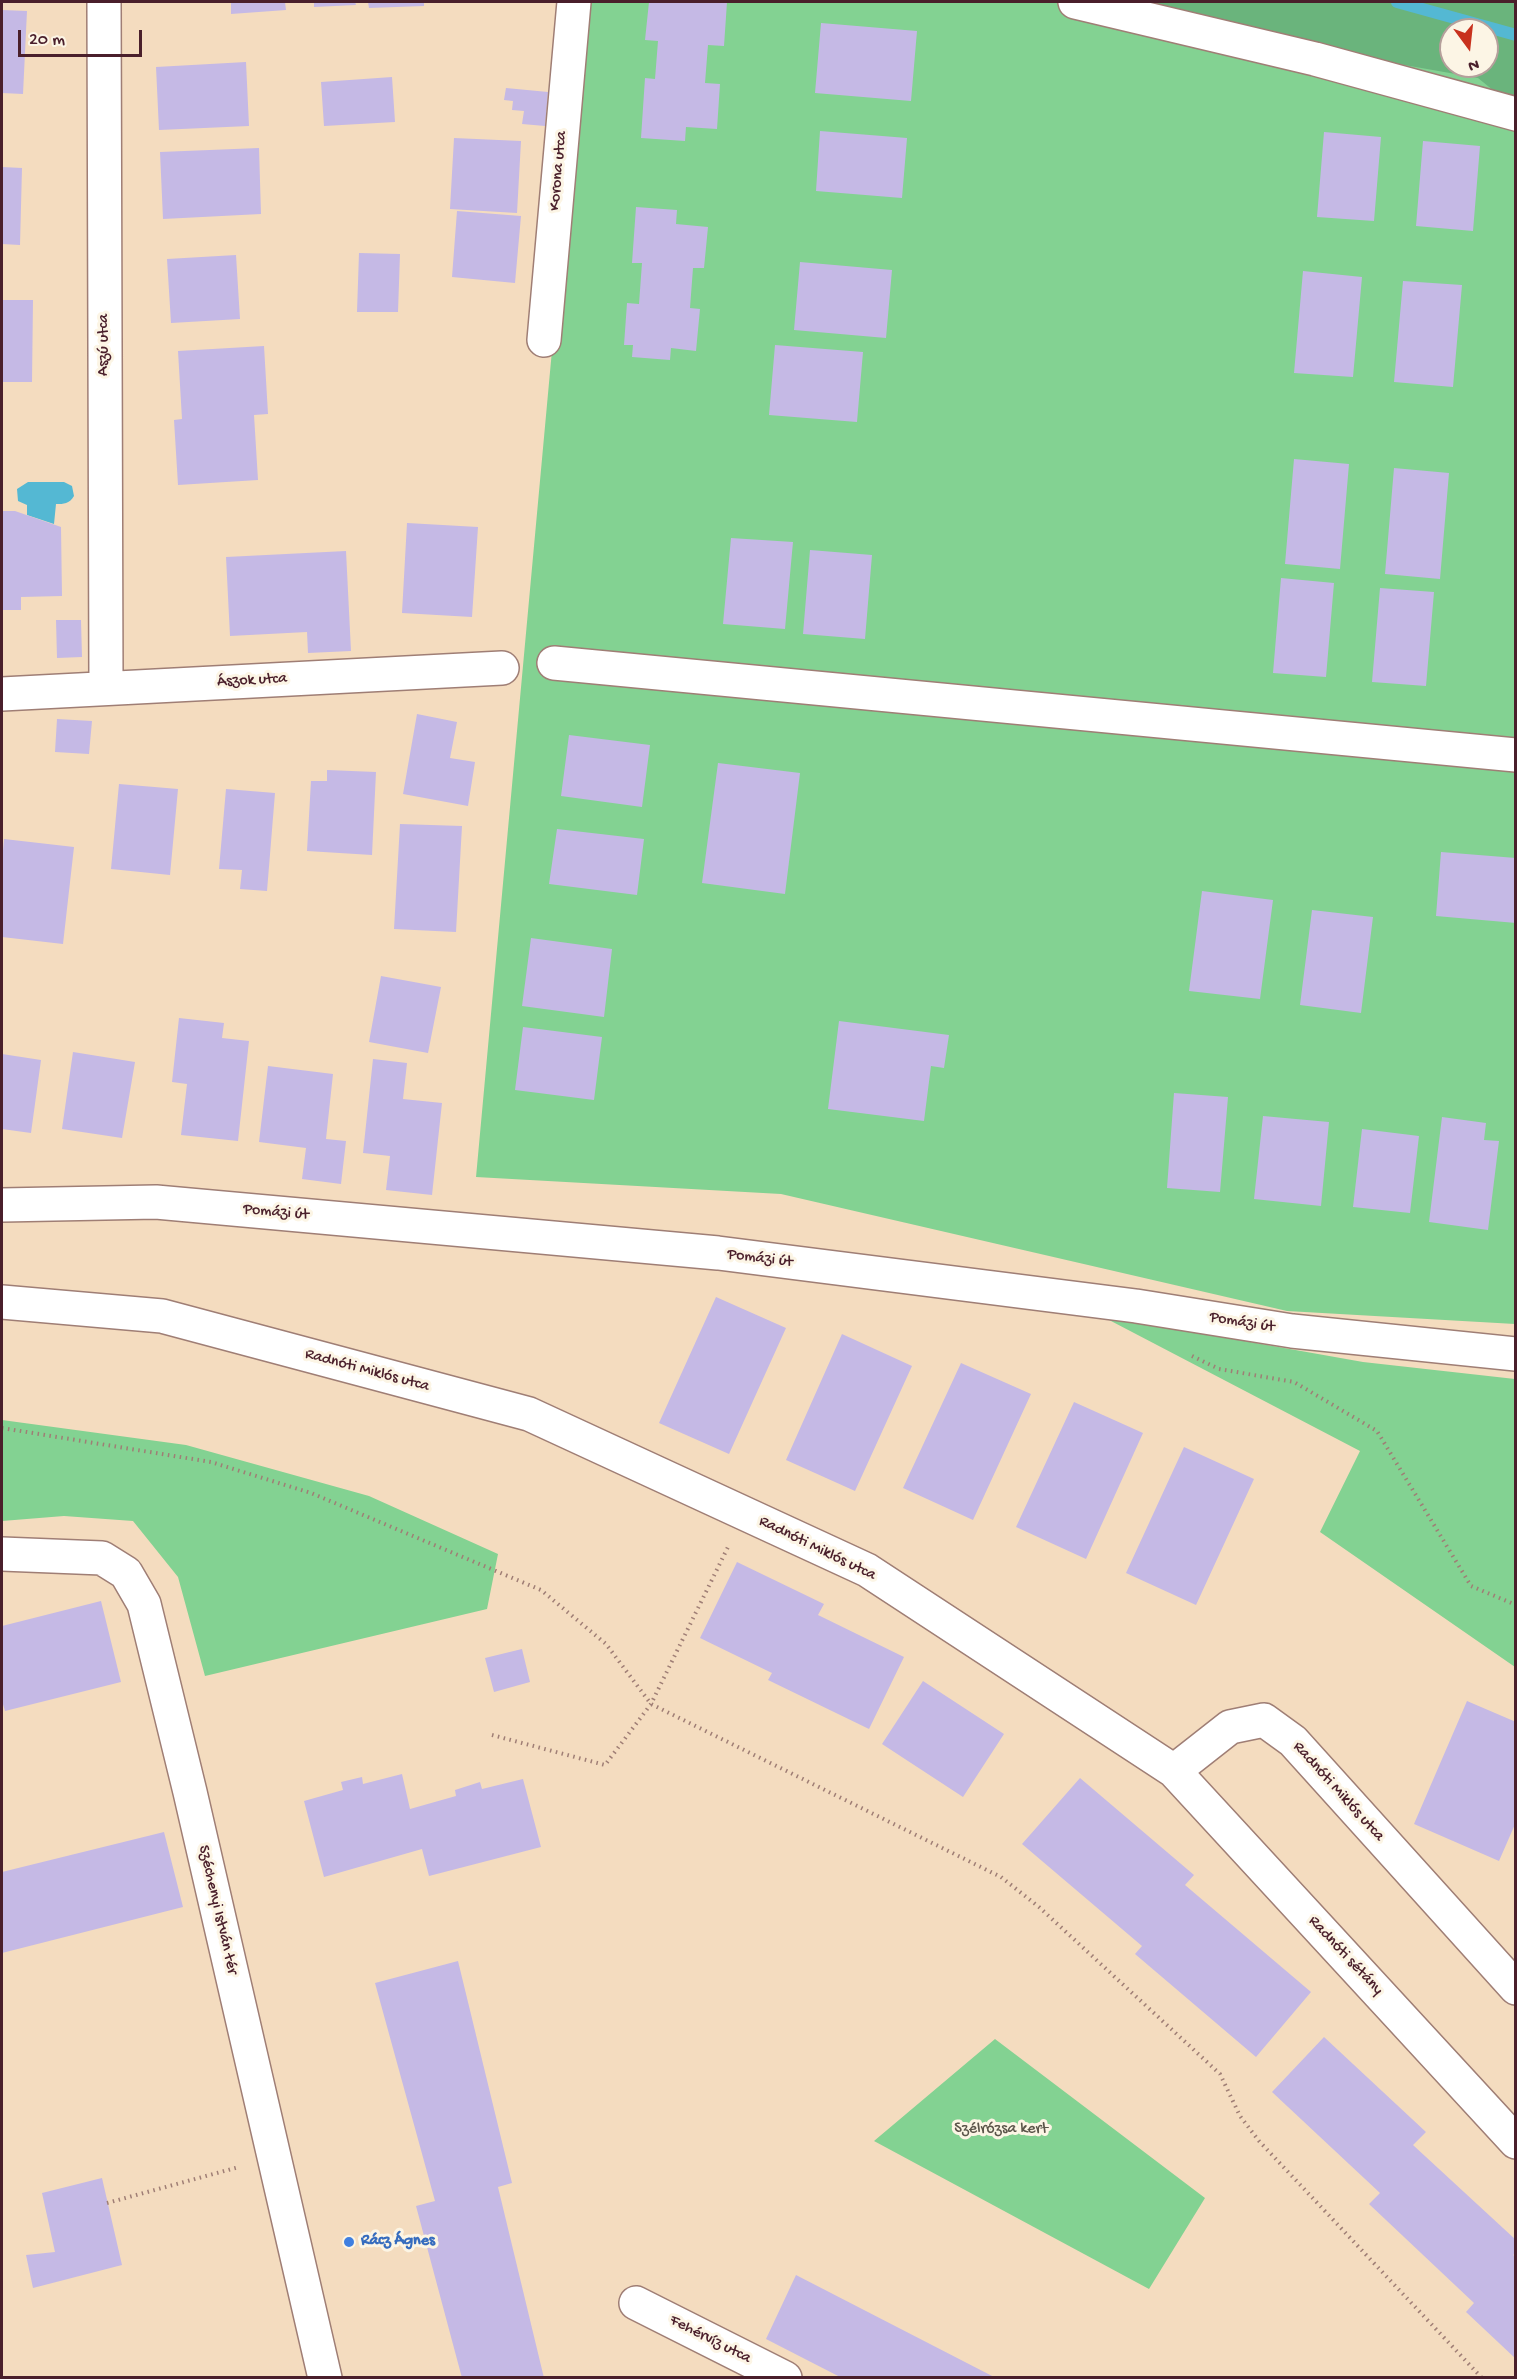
<!DOCTYPE html>
<meta charset="utf-8">
<style>
body{margin:0}
#map{position:relative;width:1517px;height:2379px;overflow:hidden;background:#f4dcbf;font-family:"Gochi Hand",sans-serif}
canvas{display:block}
.frame{position:absolute;inset:0;border:3px solid #4a1f2b;pointer-events:none}
.north{position:absolute;left:1439px;top:18px;width:60px;height:60px;box-sizing:border-box;background:#fcf5e5;border:2px solid #b59f9b;border-radius:50%;rotate:165deg;font-size:16px;font-weight:700;line-height:24px;text-align:center;color:#4a1f2b}
.north::after{content:'';display:block;margin:auto;width:21px;height:27px;background:#c8321e;clip-path:polygon(50% 0,100% 100%,50% 72%,0 100%)}
.scale{position:absolute;left:18px;top:30px;width:124px;height:27px;box-sizing:border-box;border:3px solid #4a1f2b;border-top:0;padding-left:8px;font-size:18px;line-height:21px;white-space:nowrap;color:#4a1f2b;-webkit-text-stroke:4px #fcf5e5;paint-order:stroke}
</style>
<div id="map">
<canvas width="1517" height="2379"></canvas>
<div class="frame"></div>
<div class="north">N</div>
<div class="scale">20 m</div>
</div>
<script>
const ctx = document.querySelector('canvas').getContext('2d');
ctx.lineJoin = 'round';
function fillPath(path, color) {
  ctx.fillStyle = color;
  ctx.fill(path, 'evenodd');
}
function trace(path, color, width, dash) {
  ctx.strokeStyle = color;
  ctx.lineWidth = width;
  ctx.lineCap = dash ? 'butt' : 'round';
  ctx.setLineDash(dash || []);
  ctx.stroke(path);
}
function drawText(font, color, halo, rows, align = 'center') {
  ctx.font = font + ' "Gochi Hand",sans-serif';
  ctx.lineWidth = 6;
  ctx.setLineDash([]);
  ctx.textBaseline = 'middle';
  ctx.strokeStyle = halo;
  ctx.fillStyle = color;
  for (const [text, x, y, turn = 0] of rows) {
    ctx.save();
    ctx.translate(x, y);
    ctx.rotate((+turn || 0) * Math.PI / 180);
    ctx.textAlign = isNaN(turn) ? turn : align;
    if (halo) ctx.strokeText(text, 0, 0);
    ctx.fillText(text, 0, 0);
    ctx.restore();
  }
}
const green = new Path2D(`
 M584,2h931v1322l-228,-13 -506,-117 -305,-17zM1451,30h36v36h-36z
 M1088,1309l106,23 169,30 152,17v288l-195,-135 40,-81z
 M2,1420l184,25 183,51 129,58 -11,55 -282,67 -27,-99 -45,-56 -69,-5 -62,5z
 M995,2039l210,159 -56,91 -275,-148z`);
const forest = new Path2D(`
 M1119,2h396v106l-37,-30 -249,-44zM1451,30h36v36h-36z`);
const water = new Path2D(`
 M28,482h36l8,4 2,10c-5,8 -10,8 -18,8l-2,20 -27,-9v-10l-9,-4 -1,-12z`);
const stream = new Path2D(`
 M1397,2l119,33`);
const building = new Path2D(`
 M231,2h54l1,8 -55,4z
 M314,2h41l1,3 -42,2z
 M368,2h56v4l-55,2z
 M649,2h78l-3,44 -16,-1 -3,38 15,1 -3,45 -31,-2 -1,14 -44,-3 4,-60 10,1 3,-38 -13,-1z
 M2,10l25,1 -4,83 -21,-1z
 M821,23l96,8 -6,70 -96,-8z
 M246,62l3,64 -90,4 -3,-63z
 M392,77l3,45 -71,4 -3,-44z
 M506,88l42,4 -3,34 -23,-2 2,-13 -12,-1 1,-9 -9,-1z
 M820,131l87,7 -5,60 -86,-7z
 M1324,132l57,5 -7,84 -57,-4z
 M454,138l67,3 -4,72 -67,-4z
 M1423,141l57,5 -7,85 -57,-5z
 M259,148l2,66 -98,5 -3,-67z
 M2,167l20,1 -2,77 -18,-1z
 M636,207l41,3 -1,14 32,3 -4,41h-11l-3,40 10,1 -4,42 -25,-3 -1,12 -38,-3 1,-12h-9l3,-42 12,1 3,-41h-10z
 M457,211l64,5 -6,67 -63,-6z
 M359,253l41,1 -2,58h-41z
 M236,255l4,64 -69,4 -4,-64z
 M800,262l92,8 -6,68 -92,-8z
 M1303,271l59,6 -9,100 -59,-4z
 M1403,281l59,4 -9,102 -59,-5z
 M2,300h31l-1,82h-30z
 M775,345l88,7 -6,70 -88,-7z
 M264,346l4,68 -14,1 4,65 -80,5 -4,-65 8,-1 -4,-68z
 M1294,459l55,5 -9,105 -55,-5z
 M1394,468l55,5 -9,106 -55,-5z
 M2,511h13l46,16 1,69 -41,1v13h-19z
 M407,523l71,4 -6,90 -70,-4z
 M731,538l62,4 -8,87 -62,-5z
 M810,550l62,5 -7,84 -62,-5z
 M346,551l5,100 -43,2 -1,-21 -77,4 -4,-79z
 M1281,578l53,5 -8,94 -53,-4z
 M1380,588l54,4 -8,94 -54,-4z
 M56,620h25l1,37 -25,1z
 M417,714l40,8 -7,36 25,4 -7,44 -65,-12z
 M57,719l35,2 -3,33 -34,-2z
 M569,735l81,10 -8,62 -81,-11z
 M718,763l82,10 -15,121 -83,-11z
 M327,770l49,2 -4,83 -65,-4 4,-70h16z
 M119,784l59,5 -8,86 -59,-6z
 M226,789l49,4 -8,98 -27,-2 2,-19 -23,-1z
 M400,824l62,2 -6,106 -62,-3z
 M557,829l87,10 -7,56 -88,-11z
 M4,839l70,8 -11,97 -61,-7v-75z
 M1441,852l75,6v65l-80,-7z
 M1202,891l71,9 -13,99 -71,-8z
 M1312,910l61,7 -12,96 -61,-8z
 M531,938l81,11 -8,68 -82,-11z
 M381,976l60,11 -13,66 -59,-11z
 M179,1018l45,5 -2,15 27,3 -11,100 -57,-6 6,-51 -15,-2z
 M839,1021l110,14 -5,33 -13,-2 -7,55 -96,-12z
 M523,1027l79,10 -8,63 -79,-10z
 M73,1052l62,10 -13,76 -60,-9z
 M2,1054l39,6 -10,73 -29,-4z
 M373,1059l34,4 -4,36 39,4 -10,92 -46,-5 4,-34 -27,-3z
 M268,1066l65,8 -7,65 20,2 -5,43 -39,-5 4,-31 -47,-6z
 M1174,1093l54,4 -8,95 -53,-4z
 M1263,1116l66,6 -8,84 -67,-7z
 M1442,1117l44,6 -2,17 15,1 -11,89 -59,-8z
 M1362,1129l57,7 -9,77 -57,-6z
 M716,1297l70,31 -57,126 -70,-31z
 M842,1334l70,32 -57,125 -69,-31z
 M961,1363l70,31 -58,126 -70,-32z
 M1074,1402l69,31 -57,126 -70,-32z
 M1184,1447l70,32 -58,126 -70,-32z
 M737,1562l87,42 -6,11 86,42 -35,72 -101,-49 4,-7 -72,-35z
 M101,1601l20,81 -116,29 -3,-10v-75z
 M522,1649l8,33 -36,10 -9,-34z
 M923,1681l81,53 -41,63 -81,-53z
 M1467,1701l49,21v100l-17,39 -85,-37z
 M402,1774l8,35 46,-13 -1,-6 25,-8 2,7 41,-10 18,68 -112,29 -7,-27 -98,28 -20,-76 39,-11 -2,-8 21,-5 1,7z
 M1080,1778l114,97 -9,10 126,107 -55,65 -121,-103 7,-8 -120,-102z
 M164,1832l19,75 -181,46v-81z
 M458,1961l54,222 -14,4 46,191h-82l-46,-172 19,-5 -60,-218z
 M1324,2037l102,95 -13,13 103,95v13l-3,2 3,2v102l-50,-47 8,-9 -105,-99 11,-11 -108,-101z
 M102,2178l20,87 -89,23 -7,-33 29,-3 -13,-59z
 M796,2275l200,103h-154l-76,-39z`);
const path = new Path2D(`
 M1192,1356l27,13 75,13 83,49 94,155 45,19
 M2,1428l209,34 100,31 230,97 65,54 45,60 350,173 38,30 181,167 20,42 19,25 223,237
 M492,1735l113,30 46,-61 77,-157
 M107,2203l132,-36`);
const minor = new Path2D(`
 M104,2l2,686
 M1075,2l240,57 201,55
 M544,340l30,-338
 M554,663l962,92
 M2,694l500,-26
 M2,1205l154,-3 562,51 418,53 156,25 224,23
 M2,1302l160,14 367,98 338,156 307,201 342,371
 M2,1554l100,4 24,15 18,31 46,188 135,586
 M1174,1771l56,-44 34,-7 29,21 223,247
 M636,2303l149,75`);
const markers = [
 [349,2242,6,"#3f7fe0"]
];
const streetNames = [
 ["Korona utca",559,171,-85],
 ["Aszú utca",105,345,-90],
 ["Ászok utca",252,681,-3],
 ["Pomázi út",276,1213,5],
 ["Pomázi út",760,1259,7],
 ["Pomázi út",1242,1323,9],
 ["Radnóti Miklós utca",367,1371,15],
 ["Radnóti Miklós utca",817,1549,26],
 ["Radnóti Miklós utca",1338,1792,48],
 ["Széchenyi István tér",217,1910,77],
 ["Radnóti sétány",1345,1956,47],
 ["Fehérvíz utca",710,2340,27]
];
const parkNames = [
 ["Szélrózsa kert",1001,2130]
];
const shopNames = [
 ["Rácz Ágnes",361,2242]
];
fillPath(green, '#83d292');
fillPath(forest, '#6ab47c');
fillPath(water, '#54b8d3');
trace(stream, '#54b8d3', 12);
fillPath(building, '#c5b9e5');
trace(minor, '#9f7e75', 36);
trace(path, '#9f7e75', 4, [1.5, 4.5]);
trace(minor, '#fff', 33);
for (const [x, y, r, color] of markers) {
  const dot = new Path2D();
  dot.arc(x, y, r, 0, 2 * Math.PI);
  ctx.fillStyle = color;
  ctx.fill(dot);
  trace(dot, '#fcf5e5', 2);
}
drawText('16px', '#4a1f2b', '#fcf5e5', streetNames);
drawText('16px', '#5b554a', '#fcf5e5', parkNames);
drawText('bold 16px', '#366cbe', '#fcf5e5', shopNames, 'left');
</script>
